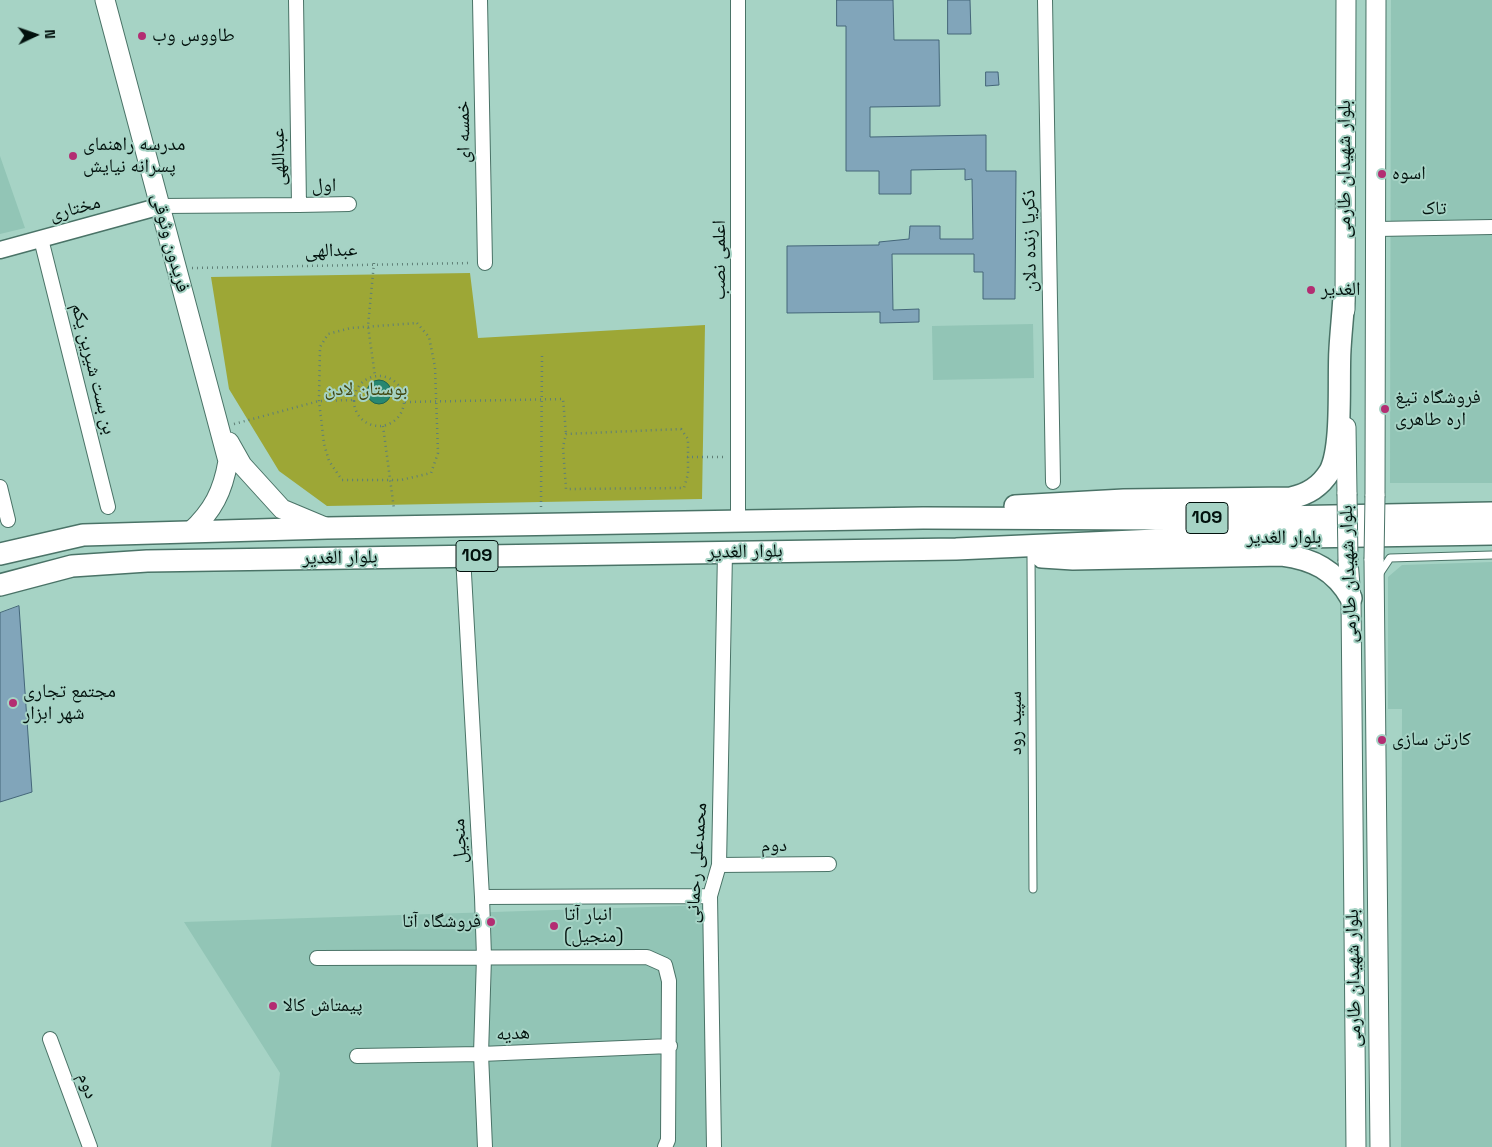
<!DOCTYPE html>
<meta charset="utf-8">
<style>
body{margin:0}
#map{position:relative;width:1492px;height:1147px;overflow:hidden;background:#a6d3c5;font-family:"Space Grotesk",sans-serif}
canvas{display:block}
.north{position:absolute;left:10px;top:10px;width:50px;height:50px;-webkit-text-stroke:4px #a6d3c5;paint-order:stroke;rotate:87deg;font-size:14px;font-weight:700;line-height:20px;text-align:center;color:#02110d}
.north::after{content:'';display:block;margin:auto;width:18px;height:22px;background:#02110d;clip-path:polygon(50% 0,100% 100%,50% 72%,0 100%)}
</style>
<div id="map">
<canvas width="1492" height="1147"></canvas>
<div class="north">N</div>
</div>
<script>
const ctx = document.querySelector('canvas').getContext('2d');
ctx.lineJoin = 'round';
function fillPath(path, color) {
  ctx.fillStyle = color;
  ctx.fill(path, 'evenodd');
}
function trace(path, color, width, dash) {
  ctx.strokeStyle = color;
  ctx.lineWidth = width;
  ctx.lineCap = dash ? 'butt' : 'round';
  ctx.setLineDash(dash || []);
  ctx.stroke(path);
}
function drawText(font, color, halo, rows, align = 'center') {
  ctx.font = font + ' "Space Grotesk","Noto Naskh Arabic",sans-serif';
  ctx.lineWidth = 4;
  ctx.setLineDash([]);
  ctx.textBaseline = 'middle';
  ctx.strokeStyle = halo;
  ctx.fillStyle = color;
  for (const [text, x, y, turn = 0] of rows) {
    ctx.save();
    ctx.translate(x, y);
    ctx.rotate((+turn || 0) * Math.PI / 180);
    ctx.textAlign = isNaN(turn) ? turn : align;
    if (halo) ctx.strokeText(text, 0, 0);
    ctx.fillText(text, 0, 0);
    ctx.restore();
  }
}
const built = new Path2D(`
 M1391,0h101v483h-102z
 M0,156l25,72 -25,6z
 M1033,324l1,54 -101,2 -1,-54z
 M1492,562v585h-91l1,-438h-14v-132l14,-12z
 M710,905l4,242h-443l9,-74 -96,-151z`);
const green = new Path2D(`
 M470,273l8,65 227,-13 -3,174 -375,7 -48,-35 -50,-82 -18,-112z`);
const water = new Path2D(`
 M367 392a12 12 0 1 1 24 0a12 12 0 1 1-24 0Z`);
const building = new Path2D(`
 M837,0h56l1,40h45l1,66 -70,1v30l116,-2v36h30l-1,128h-32v-27h-9v-18h-82l1,56 26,-1v13l-39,1v-11l-93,1v-67l92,-1v-3l30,-3 1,-13h30v13h33l-1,-60 -7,1v-11l-54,1v24h-32v-23h-33v-145h-9z
 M948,0h22l1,34h-23z
 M986,72h12l1,13 -13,1z
 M19,606l13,186 -32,10v-189z`);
const path = new Path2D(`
 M374,263l-6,63 7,50
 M192,268l279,-5
 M417,323l12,14 6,30 3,86 -7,20 -30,7h-59l-13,-19 -5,-17 -5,-43 1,-54 8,-13 23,-6z
 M354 401a25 25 0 1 1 50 0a25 25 0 1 1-50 0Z
 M405,402l158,-3 3,35
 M234,424l85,-23 35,-1
 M383,426l11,83
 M681,429l7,10v35l-4,14 -118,1 -3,-42 3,-13z
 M687,457h37
 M541,507l1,-154`);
const service = new Path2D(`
 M1031,556l2,333
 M1380,573l10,-15 102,-3`);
const minor = new Path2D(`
 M480,0l5,263
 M1045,0l8,482
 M299,205l50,-1
 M161,206l138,-1 -3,-205
 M1377,229l115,-2
 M41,239l67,268
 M0,487l8,33
 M738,521v-521
 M463,556l19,341 228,-1
 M719,865l110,-1
 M482,897l2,60 -3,97 4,93
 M317,958l330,-1 18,8 4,16 -1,159 -3,7
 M50,1039l40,108
 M357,1056l124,-2 189,-8
 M714,1147l-4,-251 9,-31 6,-313`);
const tertiary = new Path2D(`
 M0,250l161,-44`);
const secondary = new Path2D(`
 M105,0l123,461c-5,30 -15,50 -38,71
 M1345,310l1,-310
 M1346,427l1,67
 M229,442l13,23 40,44 43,18
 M1375,496l1,-496
 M1374,559l6,588
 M1348,561l3,37 5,549`);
const primary = new Path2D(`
 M1015,506l109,-6 167,-2c17,-4 29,-11 39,-27 13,-25 8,-92 10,-122 1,-18 3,-35 4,-53
 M0,554l83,-19 244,-7 596,-10 249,1 320,-6
 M1042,557l31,2 209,-4c31,4 53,15 69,43
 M0,585l72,-19 75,-5 809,-12 222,-10 314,-5`);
const secondaryBridge = new Path2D(`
 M1347,494l1,67
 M1374,559l1,-63`);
const markers = [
 [142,36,5,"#b32d72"],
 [73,156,5,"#b32d72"],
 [1382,174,5,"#b32d72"],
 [1311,290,5,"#b32d72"],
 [1385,409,5,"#b32d72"],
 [13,703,5,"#b32d72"],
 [1382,740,5,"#b32d72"],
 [491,922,5,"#b32d72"],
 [554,926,5,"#b32d72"],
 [273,1006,5,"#b32d72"]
];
const shields = [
 [1207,518,42],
 [477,556,42]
];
const shieldNames = [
 ["109",1207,518],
 ["109",477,556]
];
const poiNames = [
 ["طاووس وب",152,36],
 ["مدرسه راهنمای",83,145],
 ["پسرانه نیایش",83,167],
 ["اسوه",1392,174],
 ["الغدیر",1321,290],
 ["فروشگاه تیغ",1395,398],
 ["اره طاهری",1395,420],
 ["مجتمع تجاری",23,692],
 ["شهر ابزار",23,714],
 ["کارتن سازی",1392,740],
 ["انبار آتا",564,915],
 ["(منجیل)",564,937],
 ["فروشگاه آتا",481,922,"right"],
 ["پیمتاش کالا",283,1006]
];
const streetNames = [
 ["خمسه ای",464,132,-91],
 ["عبداللهی",279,157,-91],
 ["بلوار شهیدان طارمی",1345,169,-90],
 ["اول",324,186],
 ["مختاری",75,209,-15],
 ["تاک",1434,209,-1],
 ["ذکریا زنده دلان",1030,241,-91],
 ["فریدون وثوقی",170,243,75],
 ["عبدالهی",331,251,-2],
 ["اعلمی نصب",720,260,-90],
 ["بن بست شیرین یکم",93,369,76],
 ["بلوار الغدیر",1284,538],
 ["بلوار الغدیر",745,552,-1],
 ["بلوار الغدیر",340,558,-1],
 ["بلوار شهیدان طارمی",1349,574,-92],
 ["سپید رود",1016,723,-90],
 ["منجیل",460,841,-93],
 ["دوم",774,846],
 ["محمدعلی رحمانی",697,863,-86],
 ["بلوار شهیدان طارمی",1354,978,-91],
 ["هدیه",513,1034,-3],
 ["دوم",87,1086,70]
];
const parkNames = [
 ["بوستان لادن",366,390]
];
fillPath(built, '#92c5b6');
fillPath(green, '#9da736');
fillPath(water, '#278771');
trace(water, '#1c6453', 1);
fillPath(building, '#81a5ba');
trace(building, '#446679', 1);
trace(service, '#4a7367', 9);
trace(minor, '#4a7367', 16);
trace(tertiary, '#4a7367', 19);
trace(secondary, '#4a7367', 21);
trace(primary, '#4a7367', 24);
trace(path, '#5f7f76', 2.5, [1, 4]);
trace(service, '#fff', 7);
trace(minor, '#fff', 14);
trace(tertiary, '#fff', 16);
trace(secondary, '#fff', 19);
trace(primary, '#fff', 21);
trace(secondaryBridge, '#4a7367', 21, []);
trace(secondaryBridge, '#fff', 19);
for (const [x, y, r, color] of markers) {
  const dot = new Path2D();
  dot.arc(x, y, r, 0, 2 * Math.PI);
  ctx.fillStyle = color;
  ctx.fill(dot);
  trace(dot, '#a6d3c5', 2);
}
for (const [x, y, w] of shields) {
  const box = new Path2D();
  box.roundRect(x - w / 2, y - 15.5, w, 31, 4);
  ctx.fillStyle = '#a6d3c5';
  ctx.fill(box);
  trace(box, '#02110d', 1);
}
drawText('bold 18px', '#02110d', null, shieldNames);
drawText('19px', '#02110d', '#a6d3c5', poiNames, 'left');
drawText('19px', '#02110d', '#a6d3c5', streetNames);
drawText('19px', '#40450e', '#a6d3c5', parkNames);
</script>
